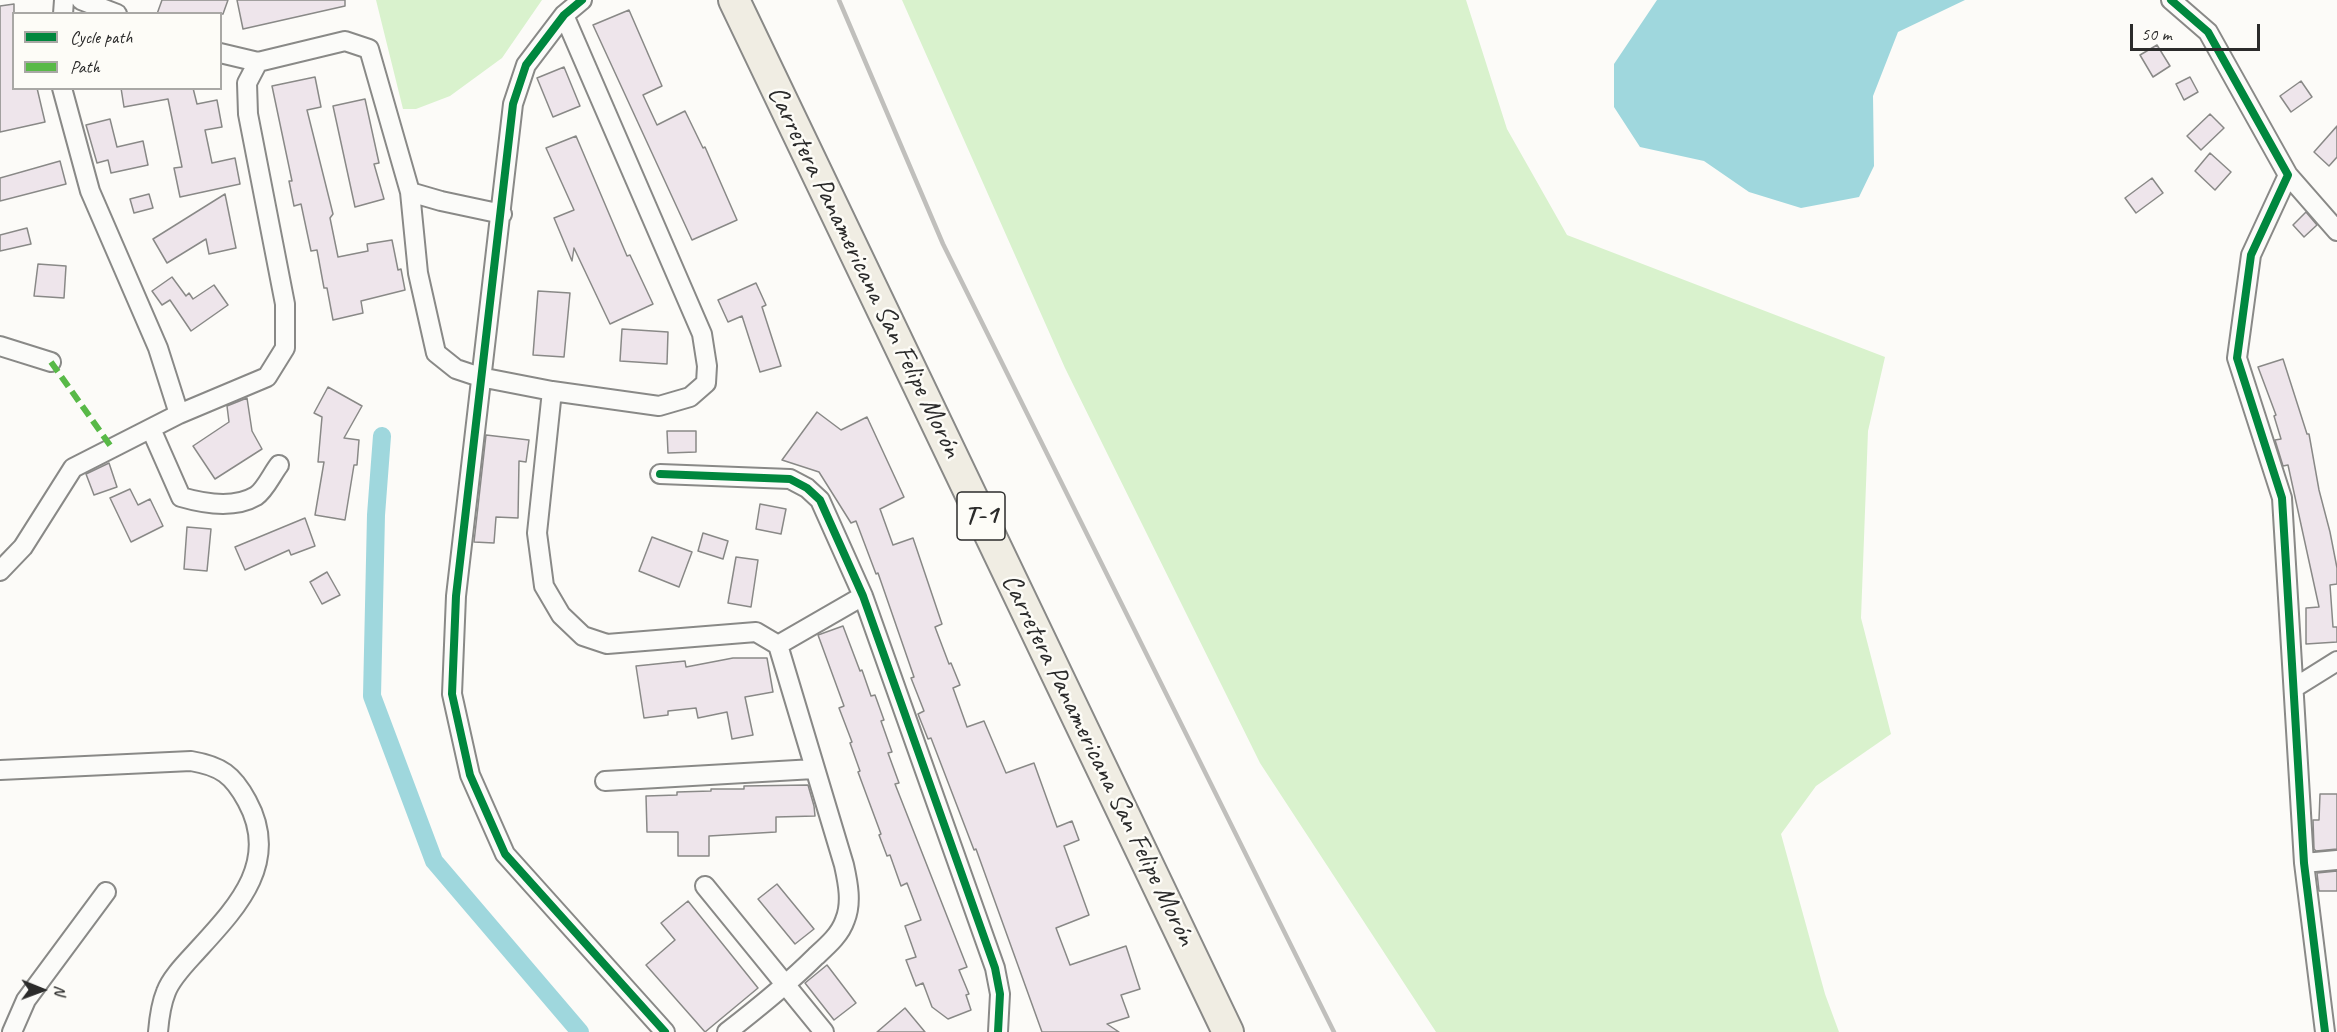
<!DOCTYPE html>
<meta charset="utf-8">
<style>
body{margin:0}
#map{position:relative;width:2337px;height:1032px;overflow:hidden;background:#fcfbf8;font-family:Caveat,sans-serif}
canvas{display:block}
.legend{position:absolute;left:12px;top:12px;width:210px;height:78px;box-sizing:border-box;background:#fdfcf7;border:2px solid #a9a8a5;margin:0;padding:8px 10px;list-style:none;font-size:18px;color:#2b2b2b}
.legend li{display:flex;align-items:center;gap:12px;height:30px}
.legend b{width:30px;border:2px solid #a9a8a5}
.north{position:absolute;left:12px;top:960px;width:60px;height:60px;-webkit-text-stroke:4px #fdfcf7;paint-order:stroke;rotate:91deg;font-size:16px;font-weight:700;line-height:24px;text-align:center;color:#2b2b2b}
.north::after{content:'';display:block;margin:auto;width:21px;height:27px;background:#2b2b2b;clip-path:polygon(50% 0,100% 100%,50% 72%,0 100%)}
.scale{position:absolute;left:2130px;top:24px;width:130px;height:27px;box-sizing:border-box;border:3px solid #2b2b2b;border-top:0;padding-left:8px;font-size:18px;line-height:21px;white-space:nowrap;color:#2b2b2b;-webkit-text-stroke:4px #fdfcf7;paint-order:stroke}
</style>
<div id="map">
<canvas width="2337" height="1032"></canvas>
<ul class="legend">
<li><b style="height:8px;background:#00873e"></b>Cycle path</li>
<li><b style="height:8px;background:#58b947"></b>Path</li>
</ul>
<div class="north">N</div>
<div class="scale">50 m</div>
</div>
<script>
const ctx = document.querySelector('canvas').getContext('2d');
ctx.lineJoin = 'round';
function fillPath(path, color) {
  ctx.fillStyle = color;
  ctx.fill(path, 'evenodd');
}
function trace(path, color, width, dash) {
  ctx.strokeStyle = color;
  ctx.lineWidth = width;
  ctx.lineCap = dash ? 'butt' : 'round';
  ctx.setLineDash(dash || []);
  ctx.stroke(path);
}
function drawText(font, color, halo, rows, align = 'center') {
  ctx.font = font + ' Caveat,sans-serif';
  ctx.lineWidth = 5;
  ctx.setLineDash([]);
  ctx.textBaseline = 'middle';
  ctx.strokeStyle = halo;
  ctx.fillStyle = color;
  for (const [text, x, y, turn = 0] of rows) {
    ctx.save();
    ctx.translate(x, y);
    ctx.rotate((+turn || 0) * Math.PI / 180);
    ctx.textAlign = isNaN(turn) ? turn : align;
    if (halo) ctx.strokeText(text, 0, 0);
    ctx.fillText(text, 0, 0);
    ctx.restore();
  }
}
const green = new Path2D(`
 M376,0h166l-40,58 -52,38 -34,13h-13z
 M902,0h564l41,129 60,106 318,122 -17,74 -7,187 30,116 -75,52 -35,48 44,160 14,38h-403l-176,-269 -195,-395z`);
const water = new Path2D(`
 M1657,0h308l-67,32 -25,64 1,70 -15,31 -58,11 -52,-16 -45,-31 -64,-14 -26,-40v-43z`);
const canal = new Path2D(`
 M382,436l-6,79 -4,181 62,165 146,171`);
const building = new Path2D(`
 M162,0h66l-5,14h-66z
 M237,0h108v6l-102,23z
 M14,4v84h23l8,34 -45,10v-126z
 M629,10l33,76 -19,9 14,30 28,-14 18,37 2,-1 32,73 -45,20 -99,-215z
 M2157,45l13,21 -17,11 -13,-22z
 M564,67l16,39 -27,11 -16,-39z
 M315,77l6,30 -14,3 26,104 -3,4 8,39 30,-6 -1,-7 25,-4 6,30 3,-1 4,21 -44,11 2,12 -30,7 -6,-32h-3l-7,-38 -6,1 -10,-47 -7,2 -5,-25h3l-20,-95z
 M2190,77l8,15 -14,8 -8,-16z
 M2301,81l11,16 -21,15 -11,-16z
 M121,88h72l4,16 20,-4 5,27 -17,3 7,33 23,-5 5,26 -60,13 -6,-29 8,-1 -14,-68 -44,8z
 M365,99l14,64 -5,1 10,35 -29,8 -22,-101z
 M2210,114l14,14 -23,22 -14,-14z
 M110,119l7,28 26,-6 5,24 -37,8 -3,-13 -11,3 -11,-38z
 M2337,126v31l-8,9 -15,-14z
 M576,136l51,120 3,-1 23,49 -43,20 -36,-76 -2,13 -18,-43 20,-8 -28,-62z
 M2210,153l21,19 -16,18 -20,-19z
 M60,161l6,23 -66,17v-23z
 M2152,178l11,15 -27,20 -11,-15z
 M149,194l4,14 -19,5 -4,-14z
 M225,194l11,54 -27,6 -3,-15 -39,24 -14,-24z
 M2306,212l11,13 -13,12 -11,-12z
 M27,228l4,16 -31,7v-16z
 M38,264l28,2 -2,32 -30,-2z
 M172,277l14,19 3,-3 4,6 21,-14 14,20 -37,26 -21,-31 -8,5 -10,-14z
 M756,283l10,22 -4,2 19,59 -21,6 -18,-56 -14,6 -10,-22z
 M538,291l32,2 -6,64 -31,-2z
 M622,329l46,3 -1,32 -47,-3z
 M2283,359l24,75h2l10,56 11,42 7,36v16l-7,1 3,42h4v15l-31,2v-36l13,-1 -31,-142 -5,1 -8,-26 6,-1 -7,-23 2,-1 -18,-48z
 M328,387l34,19 -18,32 15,2 -2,25h-3l-9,55 -30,-5 9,-53h-6l4,-45 -8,-4z
 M247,398l5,33 10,18 -47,30 -22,-33 36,-24 -2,-16z
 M817,412l24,18 26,-13 37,80 -24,12 13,36 20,-7 29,86 -7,3 14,37 2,-1 9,22 -7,3 14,39 17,-6 22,52 28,-10 23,64 15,-6 7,19 -15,6 25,69 -33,13 14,37 56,-19 14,43 -19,6 8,22 -22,7 12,8h-77l-66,-183 -2,1 -43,-112 -3,1 -10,-25 6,-3 -13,-33 3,-1 -36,-104 -2,1 -20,-53 -5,2 -32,-51 -37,-12z
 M667,431h29v21l-28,1z
 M486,435l43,5 -3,22 -7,-1 -1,57 -22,-1 -2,26 -20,-1z
 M109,463l8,24 -23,8 -8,-21z
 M130,489l8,16 12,-6 13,27 -32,16 -21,-44z
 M760,504l26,5 -5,25 -25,-5z
 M305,518l10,28 -24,9 -2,-5 -44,20 -10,-23z
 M187,527l24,2 -4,42 -23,-2z
 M703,533l25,8 -5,18 -25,-8z
 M652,537l40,15 -13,35 -40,-16z
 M736,557l22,3 -7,47 -23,-4z
 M327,572l13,23 -18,9 -12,-22z
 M843,626l17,45 2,-1 9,26 4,-1 9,25 -3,1 11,31 -4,1 11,30 -4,1 72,183 -8,3 10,24 -3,1 5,15 -23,9 -16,-12 -9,-24 -7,3 -10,-26 10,-3 -11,-31 16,-6 -14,-37 -6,3 -11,-31 -3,1 -8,-21 2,-1 -23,-62 2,-1 -10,-28 2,-1 -13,-34 5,-2 -26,-71z
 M733,658h34l6,34 -28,5 8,38 -21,4 -5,-27 -29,6 -2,-10 -28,3v4l-24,3 -8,-52 49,-5 1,6z
 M808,785l6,21 1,10 -39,1v15l-67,4v20h-31v-24h-31l-1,-36 31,-1v-3l34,-1v-2h33v-3z
 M2320,794h17v55l-21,2 -2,-2 -1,-29h6z
 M2337,871v20h-18l-2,-18z
 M777,884l37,45 -19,15 -37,-45z
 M688,901l70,87 -53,44 -59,-67 29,-25 -14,-17z
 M827,965l29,38 -22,17 -29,-37z
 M905,1008l20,24h-48z`);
const minor = new Path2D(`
 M81,0l36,14
 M582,0l-18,15 -38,50 -13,39 -57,492 -4,98 18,81 35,79 160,178
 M2171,0l37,32 80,143 -37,80 -14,103 45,140 22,365 21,169
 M63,14l1,-14
 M220,53l38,9 87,-21 24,8 41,143 31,9 61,13
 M62,88l28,103 68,157 21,66
 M2288,175l49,56
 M410,192l8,81 18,80 20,16 24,8 72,14 107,15 31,-9 16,-14 1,-17 -5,-32 -138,-319
 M0,346l51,16
 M552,391l-15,142 7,53 17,29 22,21 24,8 149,-12 22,13 85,-49
 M151,429l30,68c24,7 53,12 75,-1 9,-6 16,-22 23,-31
 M660,474l130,5 17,9 13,12 43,96 132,372 5,26 -2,38
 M0,571l23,-24 50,-79 106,-54 88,-37 18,-29v-44l-37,-190 -1,-31 11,-21
 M2294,688l43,-27
 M0,770l191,-9c30,5 42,14 56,40 34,62 -11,107 -51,151 -10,11 -25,26 -30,40 -5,12 -7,28 -8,40
 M605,781l209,-12
 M2304,863l33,-3
 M705,886l119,146
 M12,1032l14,-32 80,-108
 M727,1032c31,-24 61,-48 89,-76 11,-10 24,-21 29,-36 7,-17 3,-37 -1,-55l-66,-220`);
const primary = new Path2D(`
 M734,0l494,1032`);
const rail = new Path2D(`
 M839,0l104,244 391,788`);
const quiet = new Path2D(`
 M51,362l61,86`);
const cycleway = new Path2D(`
 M582,0l-18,15 -38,50 -13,39 -57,492 -4,98 18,81 35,79 160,178
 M2171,0l37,32 80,143 -37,80 -14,103 45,140 22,365 21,169
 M660,474l130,5 17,9 13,12 43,96 132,372 5,26 -2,38`);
const shields = [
 [981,516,48]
];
const shieldNames = [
 ["T-1",981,516]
];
const streetNames = [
 ["Carretera Panamericana San Felipe Morón",864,272,64],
 ["Carretera Panamericana San Felipe Morón",1098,760,64]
];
fillPath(green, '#d9f2cd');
fillPath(water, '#9fd7dd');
trace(canal, '#9fd7dd', 18);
fillPath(building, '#eee5eb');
trace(building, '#898987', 1.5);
trace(minor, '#898987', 22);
trace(primary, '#898987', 34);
trace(minor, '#fbfbf9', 18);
trace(primary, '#f0ede3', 30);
trace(rail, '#c0bfbc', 4.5);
trace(quiet, '#58b947', 6, [12, 6]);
trace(cycleway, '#00873e', 8);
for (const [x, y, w] of shields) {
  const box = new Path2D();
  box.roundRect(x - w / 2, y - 24, w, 48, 4.5);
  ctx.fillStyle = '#fdfcf7';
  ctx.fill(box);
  trace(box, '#2b2b2b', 1.5);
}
drawText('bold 27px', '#2b2b2b', null, shieldNames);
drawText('28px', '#2b2b2b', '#fdfcf7', streetNames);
</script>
